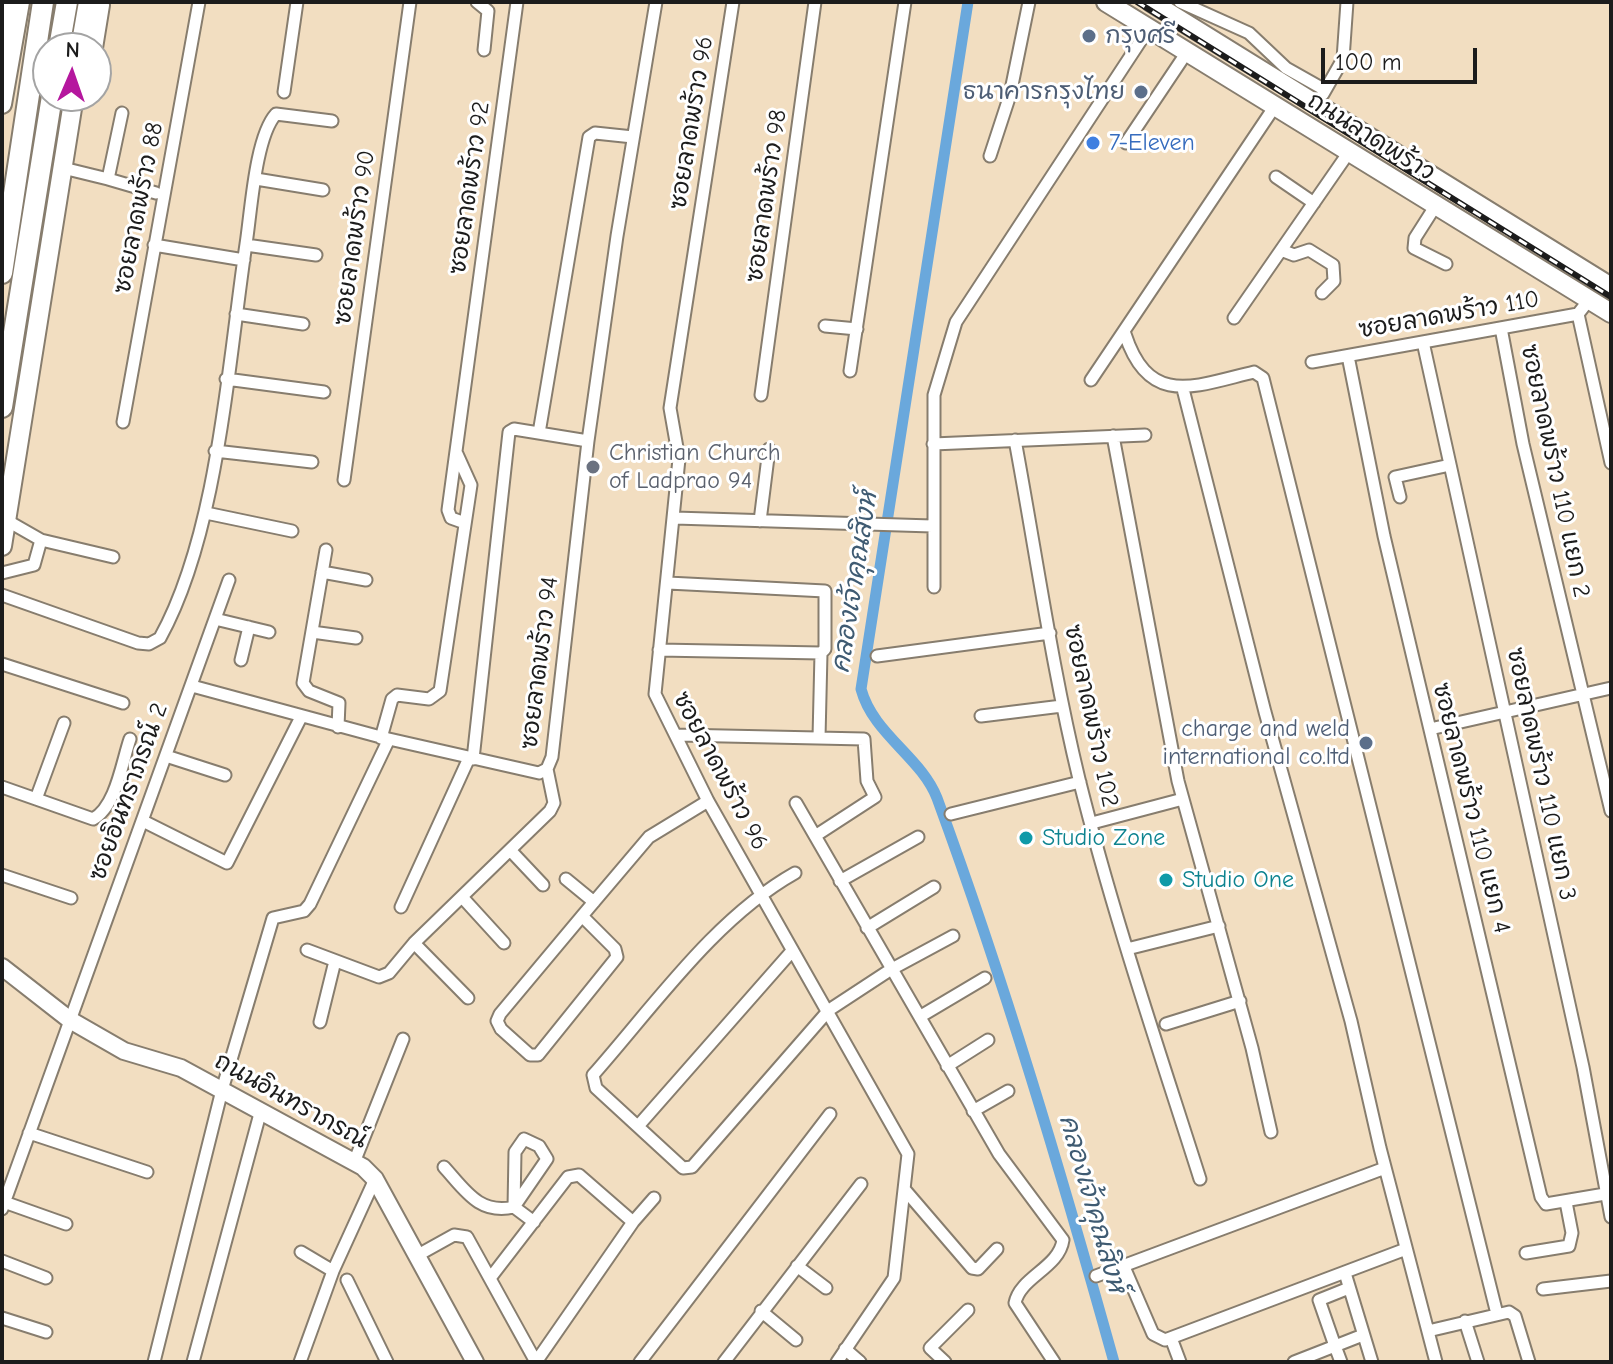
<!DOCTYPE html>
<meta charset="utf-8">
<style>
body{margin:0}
#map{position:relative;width:1613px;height:1364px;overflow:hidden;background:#f2dec1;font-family:"Comic Neue",sans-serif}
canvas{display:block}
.frame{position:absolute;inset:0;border:4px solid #1c1c1c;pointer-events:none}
.north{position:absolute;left:32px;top:32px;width:80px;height:80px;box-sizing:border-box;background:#fff;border:2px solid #a4a4a4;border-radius:50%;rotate:2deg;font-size:22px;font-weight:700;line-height:32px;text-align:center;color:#1c1c1c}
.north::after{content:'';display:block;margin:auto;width:28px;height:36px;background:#b5179e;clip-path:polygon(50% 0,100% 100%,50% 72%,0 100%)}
.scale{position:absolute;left:1321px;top:48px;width:156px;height:36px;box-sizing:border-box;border:4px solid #1c1c1c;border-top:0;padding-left:10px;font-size:24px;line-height:28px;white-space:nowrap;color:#1c1c1c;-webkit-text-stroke:6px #fff;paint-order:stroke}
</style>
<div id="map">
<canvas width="1613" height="1364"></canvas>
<div class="frame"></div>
<div class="north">N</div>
<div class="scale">100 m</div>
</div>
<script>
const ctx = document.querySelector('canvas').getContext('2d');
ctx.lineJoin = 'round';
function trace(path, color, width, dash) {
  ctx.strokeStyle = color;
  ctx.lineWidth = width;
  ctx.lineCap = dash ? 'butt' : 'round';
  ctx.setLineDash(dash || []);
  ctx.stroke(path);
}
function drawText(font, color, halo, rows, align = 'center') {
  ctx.font = font + ' "Comic Neue","Playpen Sans Thai",sans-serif';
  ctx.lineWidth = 6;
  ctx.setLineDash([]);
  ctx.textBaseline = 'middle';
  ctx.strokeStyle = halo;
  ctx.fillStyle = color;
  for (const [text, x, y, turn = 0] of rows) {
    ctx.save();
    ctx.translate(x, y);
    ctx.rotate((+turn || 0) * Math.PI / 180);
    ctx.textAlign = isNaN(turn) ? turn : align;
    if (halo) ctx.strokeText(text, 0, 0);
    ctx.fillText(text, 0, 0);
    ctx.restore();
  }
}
const canal = new Path2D(`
 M968,2l-107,687c12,45 60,68 76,109 68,185 124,374 177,564`);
const street = new Path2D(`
 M477,2l11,9 -4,39
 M733,2l-63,406 9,51 -24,235 53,107 200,353 -14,124 -57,84
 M1180,2l69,31 37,35 39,22
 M284,92l13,-90
 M1323,94l20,-35 4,-57
 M1126,143l61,-91
 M990,156l20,-61 19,-93
 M63,168l45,11 14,-66
 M1276,177l38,26
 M108,179l48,14
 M256,179l67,11
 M1436,205l-21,33 -1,10 32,16
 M154,245l90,15
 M246,245l70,10
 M1281,250l13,5 15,-5 24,15 1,16 -12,12
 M236,314l67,10
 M1578,314l33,149
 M1234,318l115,-166
 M825,326l32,3
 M1501,328l22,116 88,367
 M1125,334c24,74 70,52 129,38l9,6 234,936
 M1423,342l160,725 28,150
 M1348,356l36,180 157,661 5,7 65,-11
 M1312,362l266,-48 11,-14
 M850,371l55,-369
 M226,379l98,13
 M1091,380l184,-274
 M1183,389l82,323 86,309 29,127 56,214
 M761,395l54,-393
 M123,422l76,-420
 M539,433l50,-296 6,-4 38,4
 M1113,436l65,345 74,267 19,84
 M1015,440c21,113 37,228 64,339 34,136 79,268 121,400
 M933,444l212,-9
 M215,451l97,11
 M344,480l66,-478
 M1400,497l-5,-20 55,-12
 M206,513l86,18
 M675,518l257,8
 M760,521l9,-72
 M465,523l-14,-5 -3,-8 69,-508
 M41,540l72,17
 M326,550l-23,133 6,8 30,12 -1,24
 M322,572l44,8
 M2,573l32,-8 7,-25 -35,-20
 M934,587v-192l22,-73 193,-294
 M2,595l136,48 11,1 11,-6c58,-105 68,-274 86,-394 5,-31 9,-107 30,-130l56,7
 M215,619l54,13
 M312,632l44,6
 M659,650l162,3 4,-4v-58l-157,-8
 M877,656l173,-23
 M241,660l8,-33
 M2,664l121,39
 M192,686l196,53
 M981,716l81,-10
 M1430,729l181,-41
 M678,735l186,4 3,42 8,16 -60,39
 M381,738l11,-39 5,-4 32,4 11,-8 31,-206 -14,-31
 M819,738l2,-85
 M166,756l59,19
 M473,759l36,-327 5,-3 74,12
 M2,787l91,32c23,-12 29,-57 37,-80
 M36,799l28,-76
 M796,803l203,351 64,86c-4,28 -43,37 -48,63l39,59
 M951,814l129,-32
 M143,821l84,42 74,-146
 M1092,823l91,-24
 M510,850l33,35
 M795,873c-80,45 -141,133 -202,202l3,13 87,80 9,-1 137,-157 61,-40 63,-34
 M2,875l69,23
 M566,879l28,23
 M840,881l78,-44
 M462,897l42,46
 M401,907l68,-149
 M582,916l33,33 2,8 -79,98h-8l-29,-26 -4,-8 3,-7 82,-98 67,-79 59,-36
 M867,928l67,-41
 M414,943l54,55
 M1127,949l92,-23
 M307,950l72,27 10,-4 25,-30 136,-132 4,-8 -7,-34
 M921,1016l64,-38
 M320,1022l15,-61
 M1166,1024l74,-23
 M947,1066l41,-26
 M973,1111l35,-20
 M639,1125l153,-174
 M29,1133l118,39
 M524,1139l15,7 8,13 -33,48 1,-55z
 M355,1160l48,-121
 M444,1167c21,23 35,48 70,40l20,15
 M905,1190l67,78 6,1 19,-20
 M4,1202l62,22
 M2,1209l227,-629
 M633,1222l21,-24
 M301,1252l32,19 42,-92
 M1526,1253l43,-7 3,-13 -6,-31
 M418,1255l36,-20 13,2 69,125
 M2,1261l44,17
 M797,1266l29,22
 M1124,1267l29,67 12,6 241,-91
 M1345,1273l27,89
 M1096,1276l289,-108
 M491,1277l77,-100 11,-2 54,47 -97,140
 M347,1280l40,82
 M1349,1288l-30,12 16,46 28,-11
 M1543,1289l68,-8
 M761,1311l35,29
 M2,1318l44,14
 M1465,1321l13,41
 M1428,1331l81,-19 6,4 14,46
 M1171,1338l9,24
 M845,1349l15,13
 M154,1362l68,-272 51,-172 31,-7 6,-7 79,-165 150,34 8,-4 5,-12 36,-316 29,-205 39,-234
 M193,1362l68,-252
 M300,1362l33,-91
 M640,1362l190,-248
 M724,1362l137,-178
 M945,1362l-15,-14 38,-38
 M1294,1362l41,-16 6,16`);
const secondary = new Path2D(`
 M2,967l68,53 54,31 57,17 182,99 12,12 100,183`);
const primary = new Path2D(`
 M3,2l1,45
 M1106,2l505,311
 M1151,2l460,285
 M80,48l8,-46
 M93,48l7,-43
 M2,104l18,-102
 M2,546l72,-450`);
const highway = new Path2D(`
 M59,48l8,-46
 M2,273l41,-271
 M2,407l50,-311`);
const rail = new Path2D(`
 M1137,2l474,295`);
const markers = [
 [1089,36,8,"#5c6f8a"],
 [1141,92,8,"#5c6f8a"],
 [1093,143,8,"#3f7fe0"],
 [593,467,8,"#6b7280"],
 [1366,743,8,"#5c6f8a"],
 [1026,838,8,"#0f9aa8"],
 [1166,880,8,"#0f9aa8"]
];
const serviceNames = [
 ["กรุงศรี",1105,36,"left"],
 ["ธนาคารกรุงไทย",1125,92],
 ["charge and weld",1350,729],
 ["international co.ltd",1350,757]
];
const streetNames = [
 ["ซอยลาดพร้าว 96",692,123,-81],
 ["ถนนลาดพร้าว",1371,137,32],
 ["ซอยลาดพร้าว 92",470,188,-82],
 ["ซอยลาดพร้าว 98",767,196,-82],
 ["ซอยลาดพร้าว 88",139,208,-79],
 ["ซอยลาดพร้าว 90",355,238,-82],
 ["ซอยลาดพร้าว 110",1449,315,-10],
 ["ซอยลาดพร้าว 110 แยก 2",1555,471,78],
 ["ซอยลาดพร้าว 94",540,663,-83],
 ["ซอยลาดพร้าว 102",1091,716,78],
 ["ซอยลาดพร้าว 96",720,771,62],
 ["ซอยลาดพร้าว 110 แยก 3",1541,774,78],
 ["ซอยอินทราภรณ์ 2",129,792,-70],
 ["ซอยลาดพร้าว 110 แยก 4",1471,808,76],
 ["ถนนอินทราภรณ์",291,1101,29]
];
const shopNames = [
 ["7-Eleven",1109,143]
];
const worshipNames = [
 ["Christian Church",609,453],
 ["of Ladprao 94",609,481]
];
const cultureNames = [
 ["Studio Zone",1042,838],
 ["Studio One",1182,880]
];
const waterNames = [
 ["คลองเจ้าคุณสิงห์",855,582,-81],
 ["คลองเจ้าคุณสิงห์",1092,1204,74]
];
trace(canal, '#6aa8dc', 11);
trace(street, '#877d6e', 15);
trace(secondary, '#877d6e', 20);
trace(primary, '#877d6e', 22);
trace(highway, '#877d6e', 24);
trace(street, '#fff', 11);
trace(secondary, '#fff', 16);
trace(primary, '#fff', 18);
trace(highway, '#fff', 20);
trace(rail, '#1c1c1c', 6);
trace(rail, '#fff', 3, [9]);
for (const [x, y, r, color] of markers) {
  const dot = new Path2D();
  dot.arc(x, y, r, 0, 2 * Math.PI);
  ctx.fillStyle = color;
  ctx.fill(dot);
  trace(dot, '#fff', 3);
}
drawText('24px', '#4e5e75', '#fff', serviceNames, 'right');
drawText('24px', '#1c1c1c', '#fff', streetNames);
drawText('24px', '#366cbe', '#fff', shopNames, 'left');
drawText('24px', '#5b616d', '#fff', worshipNames, 'left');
drawText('24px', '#0d838f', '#fff', cultureNames, 'left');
drawText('italic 26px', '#3f5b72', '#fff', waterNames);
</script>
